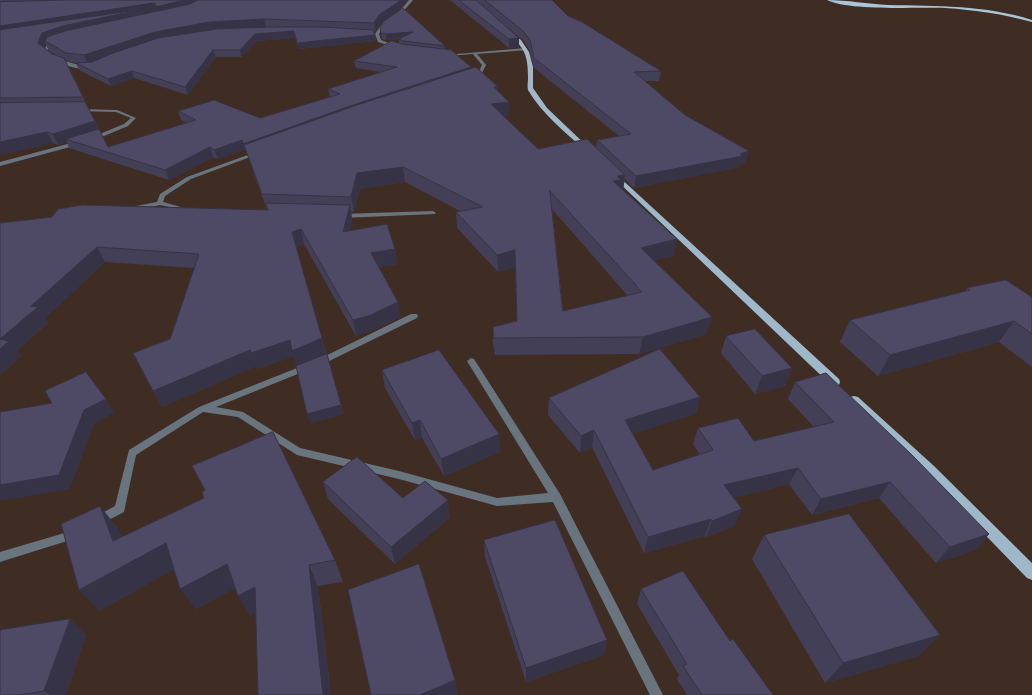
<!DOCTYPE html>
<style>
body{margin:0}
canvas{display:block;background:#3f2c23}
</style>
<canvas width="1032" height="695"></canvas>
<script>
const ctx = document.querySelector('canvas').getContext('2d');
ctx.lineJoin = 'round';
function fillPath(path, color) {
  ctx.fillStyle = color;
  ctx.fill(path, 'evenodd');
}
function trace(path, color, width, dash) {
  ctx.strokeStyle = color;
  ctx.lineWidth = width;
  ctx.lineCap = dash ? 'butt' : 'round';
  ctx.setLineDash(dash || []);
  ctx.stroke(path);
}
const minor = new Path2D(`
 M409,0h4l-12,14 -18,13 -4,7 2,6 16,6v2l-19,-6 -3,-8 6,-9 18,-13z
 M56,40l1,2 -7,3 -3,6c13,10 27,13 42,16v2c-16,1 -33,-7 -45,-17l3,-9z
 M526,48l1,2 -50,4 9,11 -6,12 -8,2 -2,-1 1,-1 6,-2 5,-10 -9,-11 -26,2 -2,-1z
 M79,109l38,1 19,8 -8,8 -36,15 -2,-1v-2l34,-14 7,-6 -15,-6 -39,-1v-1z
 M79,141l3,2 -1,1 -81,22v-4z
 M256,152l5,1 -70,26 -26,17 -2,6 25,7v2l-28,-6 -29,6 -3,-2 3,-2 26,-5 3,-8 27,-17z
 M433,211l3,2 -1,1 -94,4 -3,-2 3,-2z
 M411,314h6l1,2 -1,2 -96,47h-6l-1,-2 1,-2z
 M471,358l3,1 86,135 103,201h-13l-97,-193 -56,4 -98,-27 -102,-24 -59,-38 -35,-5 -67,43 -12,57 -25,13 -4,-2 -1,-3 1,-3 20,-11 14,-56 70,-43 108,-43 4,3 -1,2 -94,38 27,5 57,36 99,23 98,27 51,-5 -81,-132z
 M73,528l4,2 1,3 -1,3 -10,5 -67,21v-10l61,-18z`);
const primary = new Path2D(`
 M506,32h4l11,8 8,12 4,15v21l14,20 42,40v2h-4c-20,-18 -43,-36 -57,-60 -1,-4 0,-8 0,-12 0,-22 -3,-32 -22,-44z
 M615,174l2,1 222,204 1,3 -1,3h-8l-218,-208 -1,-1z
 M854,396l4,1 76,69 98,97v17l-5,-2 -101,-104 -76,-71 -1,-3 1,-3z`);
const trunk = new Path2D(`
 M827,0c20,0 41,4 61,5 49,1 97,0 144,15v2c-29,-8 -57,-12 -87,-14 -27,-1 -97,3 -118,-8z`);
const wall = new Path2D(`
 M0,0h407l-9,11 -18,13 -5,7h-1l1,4 1,6 -77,8 -4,-11 -38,3 -16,16h-25l-28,38 -54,-17 -23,8 -32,-16 -3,-7 -6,-1 -6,-3 44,88 79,-24 -6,-3 -3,-9 82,7 70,-21 -2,-8 53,-17 -25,-4 -2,-7 45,-18v-4l-13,1 -4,-1 -2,-11 65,18v3l26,18v2l27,18v4l11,11v13l-6,1 35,33 58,-1 1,-8 22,-4 -85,-68 -5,-19 -5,-8 -40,-33 35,30v9l-10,1 -59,-48h102l16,16 93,55 -2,10h-14l40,34 61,48 -5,1 -1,3 -106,21 -9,-9 -2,11 51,66 -20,4 53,74 -68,20 -144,1 -2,-11v-17l24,-6 -2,-54 -17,5 -41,-44 -1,-16 4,-1 -55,-29 -45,7 -6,23h-3l1,7 -2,11 45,19 2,15 -18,3 19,35 2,15 -26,13 -18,6 -52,-92 -8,3 48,167 -34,9 -3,-9 -10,-48 -3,-10 -37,13 -1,-3 -94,41 -9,-16 17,-52 24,-71 -89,-6 -60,56 3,5 -31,27 4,6 -21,19v-152l267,-13 -22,-61 -27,10 -5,-2 -44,23 -100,-32 -2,-6 -9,3 -5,-2 -53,12zM156,11l-10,3 -1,-2zM45,43l4,8 13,7 -10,-4 -8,-7zM552,209l76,87 -65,15z
 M967,288l65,9v70l-33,-25 -121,34 -38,-34 10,-22 116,-29z
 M726,336l66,32 -7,18 -30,8 -34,-41z
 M382,370l117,64 1,18 -56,24 -22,-38 -7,2 -30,-52z
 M795,382l194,152 -14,16 -39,13 -57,-65 -67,17 -23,-31 -56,14 2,28 -29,11 -1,-1 -61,17 -52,-106 -12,6 -32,-38 1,-17 151,-1 -4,17 -64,19 21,37 47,-15 -7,-11 5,-16 56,13 60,-14 -26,-28z
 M323,482l80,16 47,19 -55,47 -67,-65z
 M118,528l3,9 214,23 8,22 -25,4 13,109h-73l-2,-82 -6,3 -15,-28 -39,21 -22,-40 -75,42z
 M764,535l176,100 -22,21 -93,27 -73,-124z
 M484,540l123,100 -3,15 -78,27 -41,-125z
 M641,589l89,52 43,54h-86l-10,-16 2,-4 -42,-71z
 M86,635l-20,60h-66z`);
const shadedWall = new Path2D(`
 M185,0h16v2l-44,13 -1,-4 -11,1 2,5 -102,24v2l-3,9 -4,-9 4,-10 -42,2v-9l154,-23 1,3z
 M400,0h7l-9,11 -18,13 -5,7 -1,-8 5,-8z
 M264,19l2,9 -178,37 -4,-10 71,-23 54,-10z
 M294,31l1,7 -38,3 -16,16 -1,-7 15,-16z
 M413,32l1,5 -28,3v-6z
 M375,35l1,6 -77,8 -2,-6z
 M519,38v9l-10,1v-9z
 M213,50l3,7 -28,38 -3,-8z
 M471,67v8l-227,70 2,9 -3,-10 107,-38z
 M132,71l2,7 -23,8 -3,-7z
 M494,87h4v13z
 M509,102v13l-18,3v-14z
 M95,121l5,11 -35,7 2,3 -9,3 -5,-11z
 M47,132l6,11 -53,12v-13z
 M242,140l3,9 -27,10 -4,-9z
 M210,147l3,10 -44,23 -4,-10z
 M749,151l-3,12 -5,1 -1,3 -106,21 2,-12z
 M403,167l2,15 -45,7 -6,23 -3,-15 6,-24z
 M625,175l-2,15 -4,1 -6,-10 4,-5z
 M350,205l2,14 -6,27 -3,-14z
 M301,229l3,15 -8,3 -4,-15z
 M677,239l-3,17 -36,8 3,-16z
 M97,247l8,15 -60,56 3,5 -31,27 4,6 -21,19v-36l31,-33z
 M395,249l2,15 -23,4 -3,-15z
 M515,250v17l-17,5 -1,-17z
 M398,302l2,15 -26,13 -18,6 -3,-16z
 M712,317l-5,17 -68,20 4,-17z
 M1014,321l-15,21 -121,34 12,-21z
 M322,338l5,16 -30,12 -3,-10 -37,13 -1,-3 -94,41 -9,-16 97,-41 40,-10z
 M792,368l-7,18 -30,8 7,-18z
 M700,397l-4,17 -74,23 3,-17z
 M106,399l8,14 -20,11 -24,65 -70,12v-16l84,-75z
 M341,405l3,9 -34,9 -3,-9z
 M420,420l2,18 -7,2 -3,-17z
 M594,430l-2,17 -12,6 1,-17z
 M499,434l1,18 -56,24 -3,-17z
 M798,468l-9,16 -71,18 6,-17z
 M890,482l-11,16 -67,17 9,-16z
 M448,500l2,17 -55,47 -4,-17z
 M100,506l18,22 12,34 -17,-21z
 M742,509l-7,17 -29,11 6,-16z
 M711,519l-6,17 -61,17 4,-16z
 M989,534l-14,16 -39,13 14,-16z
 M166,543l16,22 -83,46 -20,-21z
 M227,564l13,22 -44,23 -16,-20z
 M309,565l9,21 13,109h-8z
 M255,587l12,20 -17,9 -12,-20z
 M70,619l16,16 -20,60h-16l-6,-4z
 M940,635l-22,21 -93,27 18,-20z
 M607,640l-3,15 -78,27v-14z
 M455,680l3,14 -2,1h-36z`);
const building = new Path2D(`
 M69,0h116l-30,7 1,-3 -2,-1 -154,23v-24z
 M198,0h202l-3,3 -18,12 -5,8 -110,-4 -55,3 -54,10 -71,23 -18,-2 -21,-12 2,-4 18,-6 125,-27z
 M459,0h17l43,38 -10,1z
 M485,0h67l16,16 14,6 79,49 -27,1 51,43 64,36 -9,3 3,2 -107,20 -39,-36 34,-6 -97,-76 -4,-18 -6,-8z
 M403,8l42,38 -41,-5 -5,-2 14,-7 -27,2 -5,-1 -1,-5 3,-6z
 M144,9l-81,17 -21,7 -4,10 14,11 12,4 19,39 -83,1v-68z
 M269,27h53l51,3 2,5 -78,8 -3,-12 -39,3 -15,16h-27l-28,37 -53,-16 -24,8 -32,-16 16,-1 21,-9 45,-15 59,-9z
 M392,41l10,3 49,6 20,17 -121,39 -107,38 -1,-4 -28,10 -4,-3 -45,23 -100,-31 34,-10 9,18 88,-27 -18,-9 36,-11 46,18 80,-24 -12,-5 69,-22 -43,-6z
 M476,67l22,20h-4l15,15 -18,2 47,45 49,-10 38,36 -8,1 4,4 -8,1 64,58 -36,9 71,69 -69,20 -149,1 -1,-11 24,-6 -2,-71 -18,5 -41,-43 27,-5 -80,-40 -46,6 -6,24 -89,-3 -18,-49 110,-39zM550,191l86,94h-1l7,7 -79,19z
 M85,102l10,19 -42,13 -6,-2 -47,10v-39z
 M266,203l84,2 -7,27 44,-8 8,25 -24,4 27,49 -27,13 -18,5 -52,-91 -9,3 30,106 -30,13 -2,-11 -39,13 -1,-3 -97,41 -20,-38 37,-14 29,-85 -102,-7 -66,59 7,1 -38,32v-116l52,-6 6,-8 24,-4 186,5z
 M1006,280l26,17v37l-18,-13 -124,34 -40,-35 120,-30 -3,-2z
 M755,329l37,39 -30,8 -36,-40z
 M0,339l9,2 -9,8z
 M660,349l40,48 -75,23 28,50 60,-20 -15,-22 40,-10 16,23 80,-19 -39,-40 31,-9 86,82 77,79 -39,13 -60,-65 -69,17 -23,-31 -74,17 18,24 -30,12 -1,-2 -63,18 -54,-107 -13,6 -32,-38z
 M439,350l60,84 -58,25 -21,-39 -8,3 -30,-53z
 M327,354l14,51 -34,9 -11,-48z
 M86,372l20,27 -22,11 -25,65 -59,10v-73l52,-9 -7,-12z
 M273,432l62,128 -26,5 14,130h-65l-3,-108 -17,9 -11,-32 -47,25 -14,-46 -87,47 -18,-66 39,-18 13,35 91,-43 -2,-6 3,-2 -13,-24z
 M357,457l46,41 22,-17 23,19 -57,47 -68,-65z
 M849,514l91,121 -97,28 -79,-128z
 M555,520l52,120 -81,28 -42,-128z
 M419,564l36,116 -35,15h-49l-23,-105z
 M683,571l47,70 3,-2 40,56h-71l-19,-29 4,-2 -46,-75z
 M70,619l-26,72 -25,4h-19v-65z`);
fillPath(minor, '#69757e');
fillPath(primary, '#9eb8ca');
fillPath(trunk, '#a9c6d9');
fillPath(wall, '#433f56');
fillPath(shadedWall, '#373346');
fillPath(building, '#4e4964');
trace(building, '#373346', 1);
</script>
